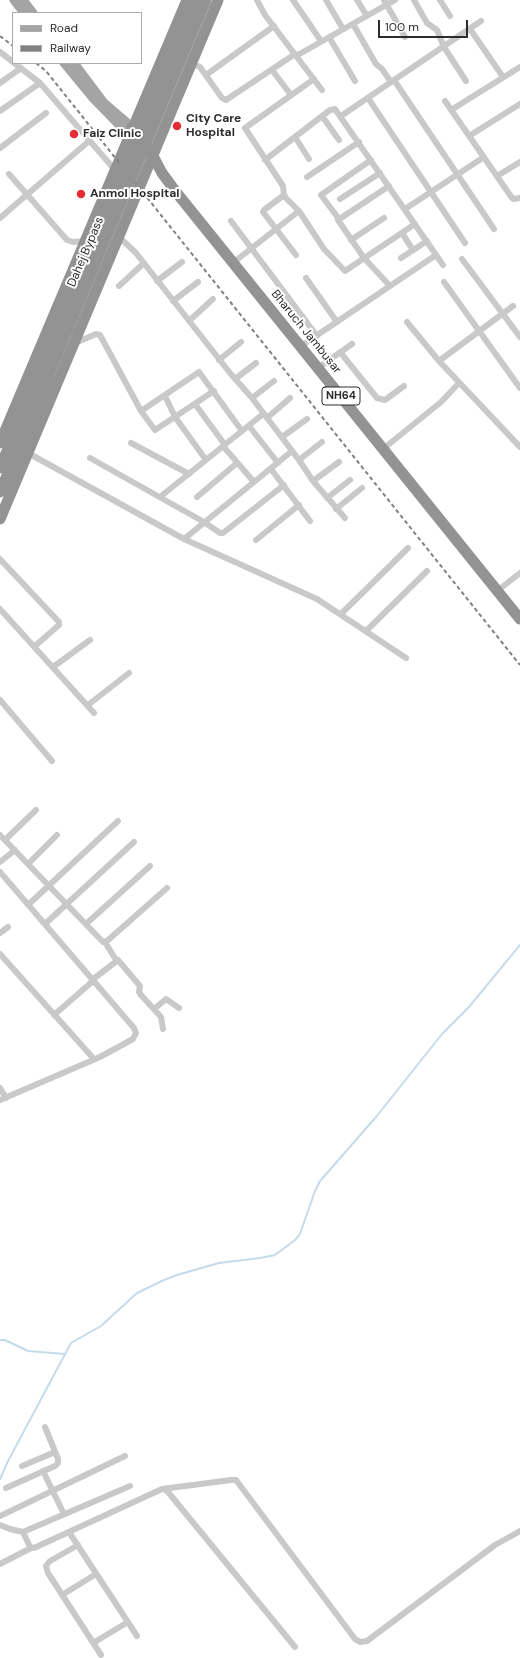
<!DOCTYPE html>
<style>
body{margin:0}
#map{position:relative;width:520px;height:1658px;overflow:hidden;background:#fff;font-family:"DM Sans",sans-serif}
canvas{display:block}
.legend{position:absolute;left:12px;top:12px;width:130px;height:52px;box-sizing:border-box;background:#fff;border:1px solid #ababab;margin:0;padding:5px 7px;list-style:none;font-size:12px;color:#2c2c2c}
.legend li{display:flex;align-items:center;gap:8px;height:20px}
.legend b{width:20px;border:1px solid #ababab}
.scale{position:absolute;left:378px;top:20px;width:90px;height:18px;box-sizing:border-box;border:2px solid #2c2c2c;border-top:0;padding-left:5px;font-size:12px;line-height:14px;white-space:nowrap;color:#2c2c2c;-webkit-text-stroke:3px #fff;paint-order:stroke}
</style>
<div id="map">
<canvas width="520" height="1658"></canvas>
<ul class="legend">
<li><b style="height:5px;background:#a4a4a4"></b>Road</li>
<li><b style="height:5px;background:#818181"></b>Railway</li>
</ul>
<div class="scale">100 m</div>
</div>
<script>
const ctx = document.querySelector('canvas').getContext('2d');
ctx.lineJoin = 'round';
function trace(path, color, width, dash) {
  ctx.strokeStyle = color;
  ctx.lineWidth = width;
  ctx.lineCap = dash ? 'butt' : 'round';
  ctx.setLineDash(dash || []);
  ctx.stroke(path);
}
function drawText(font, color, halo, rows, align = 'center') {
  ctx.font = font + ' "DM Sans",sans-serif';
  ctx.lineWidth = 4;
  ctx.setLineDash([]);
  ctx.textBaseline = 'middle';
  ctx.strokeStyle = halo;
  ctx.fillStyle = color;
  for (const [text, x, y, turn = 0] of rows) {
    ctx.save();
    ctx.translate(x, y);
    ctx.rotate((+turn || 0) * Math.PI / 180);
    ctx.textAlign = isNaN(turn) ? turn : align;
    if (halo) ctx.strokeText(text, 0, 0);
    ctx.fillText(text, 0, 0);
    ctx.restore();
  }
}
const stream = new Path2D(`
 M0,1340h5l23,11 37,3
 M0,1479l8,-18 63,-118 30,-17 36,-33 27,-13 13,-5 42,-12 41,-5 15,-3 20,-15 5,-6 15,-43 5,-10 56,-64 66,-83 27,-27 51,-62`);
const street = new Path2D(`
 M257,0l8,15 57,75
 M293,0l28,41
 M326,0l17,29
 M357,0l10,16
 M384,0l21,37
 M414,0l13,23 10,7 7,17 22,34
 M440,0l10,16
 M353,24l23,40 6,5 9,13
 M470,29l33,48
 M329,37l26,44
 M0,52l13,10
 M296,56l99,-56
 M14,63l26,20 75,87
 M191,63l9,4 22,31 4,2 69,-46
 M272,70l19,25
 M206,75l68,-49
 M314,79l-69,49 38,58 1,9 2,3 13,13 25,38 21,22 70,-47
 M394,80l100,149
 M0,83l21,-15
 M368,98l97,145
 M445,101l67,97 2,1 6,-1
 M451,110l69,-43
 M0,111l40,-28
 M322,116l17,24
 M341,116l140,-95
 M469,136l51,-32
 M295,137l14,22
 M0,148l46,-35
 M265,160l65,-50 5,-1 108,156
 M9,174l58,66 6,2 12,-1
 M497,176l23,-14
 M307,177l52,-35
 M389,186l-51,34 26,38 26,28
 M284,195l-20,15 -1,2 33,43
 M340,199l40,-26
 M405,209l79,-52
 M0,218l89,-77
 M339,219l-18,-24 50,-35
 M231,221l86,115
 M402,233l11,17
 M119,237l17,16 94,120 22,25 47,62 14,21 32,37
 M351,240l33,-22
 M401,258l26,-17
 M462,259l58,78
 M234,262l65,-51
 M306,278l31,44
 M157,281l25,-19
 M444,282l76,106
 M119,286l25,-23
 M173,301l25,-19
 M189,321l24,-22
 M407,322l32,39 81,86
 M75,343l21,-9 4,1 41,76 14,19 59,-39
 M301,346l135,-91
 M340,352l37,46 8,2 19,-14
 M219,360l22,-18
 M439,361l74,-55
 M318,368l34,-24
 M235,379l21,-16
 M166,398l9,19 31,43
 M252,398l22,-17
 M195,404l30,41
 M141,411l58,-39 43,59
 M267,418l23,-20
 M249,426l29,37
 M282,437l25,-18
 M131,443l58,31
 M223,446l31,36
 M383,449l58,-47 18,-19
 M28,453l156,86 133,60 89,59
 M90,458l114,64 16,11h3l61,-48
 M299,460l23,-18
 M271,469l39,52
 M313,481l26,-19
 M160,497l103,-83
 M197,497l40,-34
 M327,498l23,-18
 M336,509l26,-21
 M184,539l108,-88
 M256,540l43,-35
 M0,559l59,63v3l-24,21
 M497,591l23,-18
 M0,609l94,104
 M341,614l67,-66
 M366,631l61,-60
 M53,667l37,-27
 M0,700l52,61
 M88,705l41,-32
 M0,835l103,107 4,-1 60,-53
 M5,840l31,-30
 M0,862l15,-12
 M28,864l29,-29
 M0,872l134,156 2,5 -3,6 -33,18 -100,43
 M28,905l90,-84
 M45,924l89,-82
 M86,924l64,-58
 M0,933l8,-6
 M105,942l11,18
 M0,954l94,105
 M92,980l26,-20 22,26 -1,6 2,3 20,22 2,12
 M154,1009l12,-10 13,9
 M54,1015l39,-34
 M0,1088l6,10
 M22,1466l33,-14
 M43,1471l21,43
 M6,1488l49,-22 3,-3v-4l-13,-32
 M164,1489l4,3 127,155
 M0,1516l125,-60
 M0,1525l10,4 13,3 7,15 4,1 128,-59 69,-9h5l119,159 5,3 7,-1 128,-96 25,-14
 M23,1532l107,-46
 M69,1532l68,104
 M78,1545l-28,16 -4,5 2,7 53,82
 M0,1564l31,-16
 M62,1595l34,-21
 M93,1643l35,-21`);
const primary = new Path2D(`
 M14,0l10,13
 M23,0l10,13
 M64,63l28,34 37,38
 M74,63l30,40 28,24`);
const highway = new Path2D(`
 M132,127l20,27 10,19 14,19 344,427
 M0,443l187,-443
 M0,468l38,-92
 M0,492l47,-113
 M0,519l218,-519`);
const rail = new Path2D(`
 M0,36l13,10
 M36,63l10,8 474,594`);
const highwayBridge = new Path2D(`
 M38,376l157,-376
 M47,379l159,-379`);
const markers = [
 [177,126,5,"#e52d34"],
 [74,134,5,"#e52d34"],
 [81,194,5,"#e52d34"]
];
const shields = [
 [341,396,38]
];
const shieldNames = [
 ["NH64",341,396]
];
const poiNames = [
 ["City Care",186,119],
 ["Hospital",186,133],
 ["Faiz Clinic",83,134],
 ["Anmol Hospital",90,194]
];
const streetNames = [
 ["Dahej Bypass",86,252,-67],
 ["Bharuch Jambusar",306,332,51]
];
trace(stream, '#c5dbea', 2);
trace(street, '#c9c9c9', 6);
trace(primary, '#a4a4a4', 9);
trace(highway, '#939393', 11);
trace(rail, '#818181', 2, [4, 3]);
trace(highwayBridge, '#939393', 11);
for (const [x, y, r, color] of markers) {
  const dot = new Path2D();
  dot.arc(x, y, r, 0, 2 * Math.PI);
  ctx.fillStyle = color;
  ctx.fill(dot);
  trace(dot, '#fff', 1.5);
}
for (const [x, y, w] of shields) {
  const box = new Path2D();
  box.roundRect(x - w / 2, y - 9, w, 18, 3);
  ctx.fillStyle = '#fff';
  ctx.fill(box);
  trace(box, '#2c2c2c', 1);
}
drawText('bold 11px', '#2c2c2c', null, shieldNames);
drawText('bold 12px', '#2c2c2c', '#fff', poiNames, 'left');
drawText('12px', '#2c2c2c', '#fff', streetNames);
</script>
